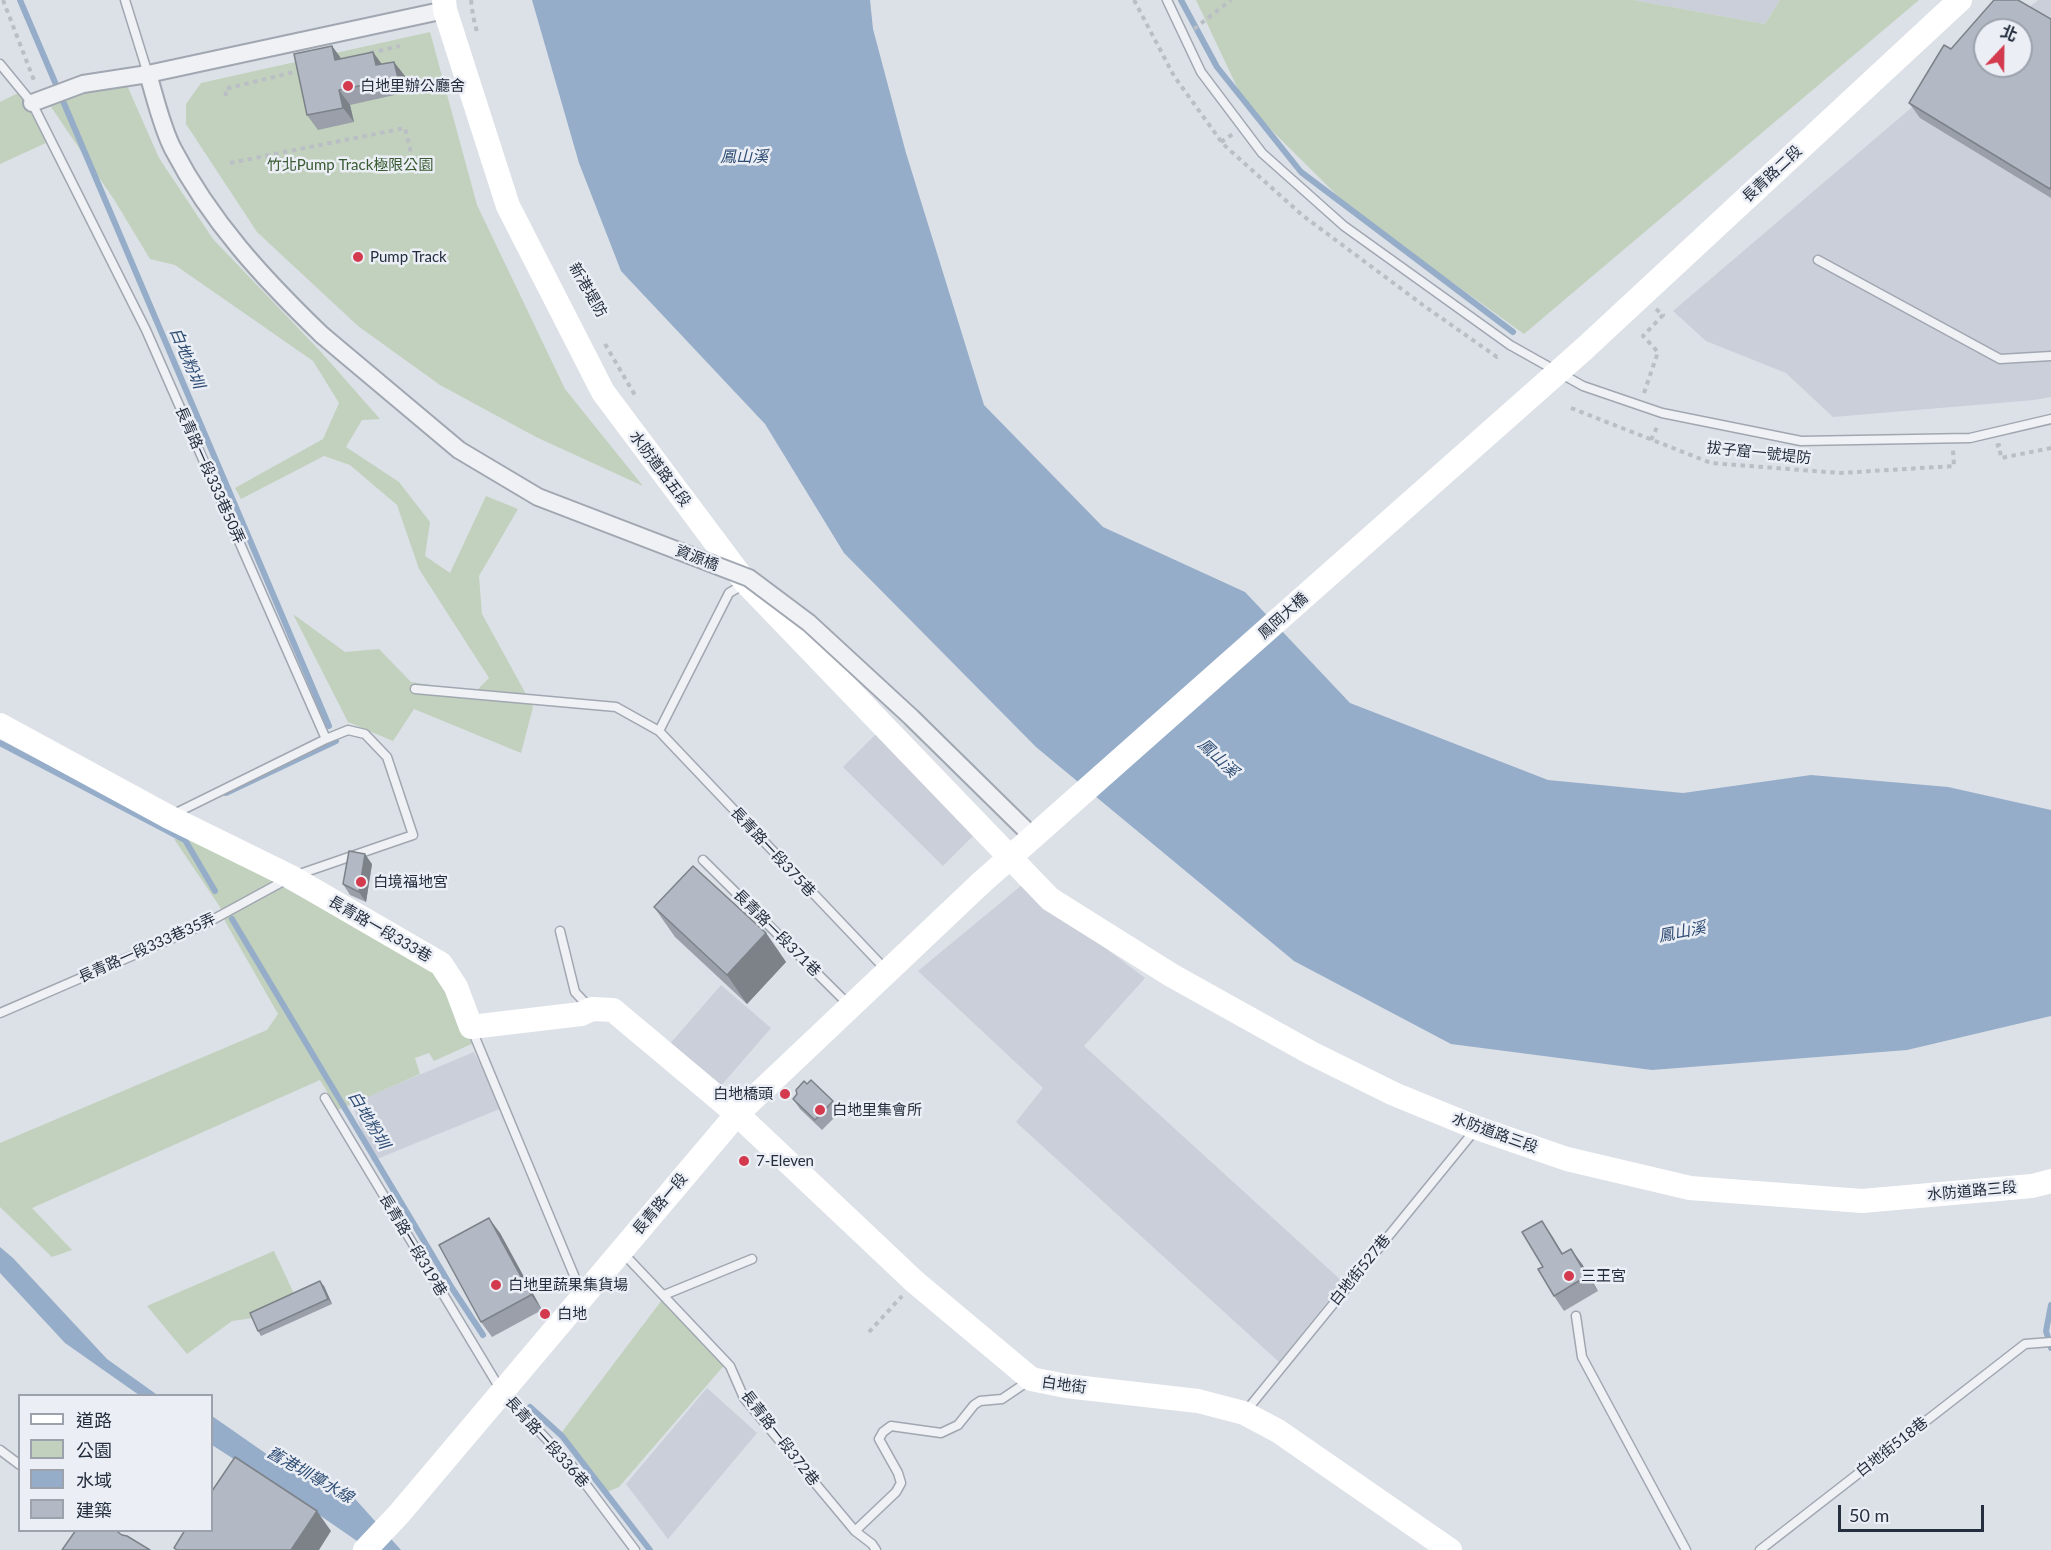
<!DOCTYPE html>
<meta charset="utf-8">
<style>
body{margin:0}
#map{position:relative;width:2051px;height:1550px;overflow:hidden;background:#dce0e7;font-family:Lato,"Noto Sans TC",sans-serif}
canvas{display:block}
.legend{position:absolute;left:18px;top:1394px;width:195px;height:138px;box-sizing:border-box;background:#ebeff5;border:2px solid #9ca2ac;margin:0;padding:8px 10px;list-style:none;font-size:18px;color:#252e3e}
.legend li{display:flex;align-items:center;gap:12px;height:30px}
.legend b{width:30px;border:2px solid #9ca2ac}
.north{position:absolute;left:1973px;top:18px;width:60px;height:60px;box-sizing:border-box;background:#ebeff5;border:2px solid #9ca2ac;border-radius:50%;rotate:22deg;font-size:16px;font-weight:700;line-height:24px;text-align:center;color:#252e3e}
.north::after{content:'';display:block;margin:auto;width:21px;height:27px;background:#d33a4e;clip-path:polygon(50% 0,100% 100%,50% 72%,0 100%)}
.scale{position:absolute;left:1838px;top:1505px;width:146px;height:27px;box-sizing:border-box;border:3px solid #252e3e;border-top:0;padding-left:8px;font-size:18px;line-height:21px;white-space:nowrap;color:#252e3e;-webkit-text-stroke:4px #ebeff5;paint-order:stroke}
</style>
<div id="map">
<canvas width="2051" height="1550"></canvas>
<ul class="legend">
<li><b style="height:8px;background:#fff"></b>道路</li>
<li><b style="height:16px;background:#c2d1bd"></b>公園</li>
<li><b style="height:16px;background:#95adc9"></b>水域</li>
<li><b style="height:16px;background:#b3b9c4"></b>建築</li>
</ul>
<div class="north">北</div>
<div class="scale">50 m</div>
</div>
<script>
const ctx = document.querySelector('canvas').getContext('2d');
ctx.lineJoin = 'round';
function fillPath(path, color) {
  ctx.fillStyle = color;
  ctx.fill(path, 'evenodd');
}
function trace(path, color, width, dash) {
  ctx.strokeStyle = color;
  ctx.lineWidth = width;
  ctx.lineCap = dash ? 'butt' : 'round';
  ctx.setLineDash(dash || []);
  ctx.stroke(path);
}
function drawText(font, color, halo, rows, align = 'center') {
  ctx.font = font + ' Lato,"Noto Sans TC",sans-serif';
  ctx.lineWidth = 5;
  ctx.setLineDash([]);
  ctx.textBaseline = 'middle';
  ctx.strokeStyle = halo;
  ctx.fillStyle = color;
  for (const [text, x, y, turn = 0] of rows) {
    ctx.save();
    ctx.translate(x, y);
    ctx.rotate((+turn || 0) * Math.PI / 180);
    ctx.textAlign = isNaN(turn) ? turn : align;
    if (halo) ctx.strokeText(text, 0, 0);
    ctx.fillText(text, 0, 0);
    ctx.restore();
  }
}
const built = new Path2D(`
 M1633,0h147l-15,24z
 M2038,0h13v397l-17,3 -201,17 -47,-44 -80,-32 -33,-30 312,-266v21h36v-36h-19z
 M877,733l100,99 -34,34 -100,-99z
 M1022,885l123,93 -61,68 259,236 -64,80 -263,-240 27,-34 -125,-117z
 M721,985l50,43 -52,60 -50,-43z
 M474,1052l28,56 -130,53 -20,-58z
 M707,1388l50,45 -89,106 -42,-55z`);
const green = new Path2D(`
 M1196,0h437l132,24 15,-24h139l-395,334 -171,-123 -108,-107z
 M430,32l47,173 88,184 78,97 -107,-49 -96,-52 -82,-59 -101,-94 -71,-108v-20l15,-21z
 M122,74l37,84 54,81 108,113 59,67 -18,1 -16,27 53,35 31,40 -5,34 25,17 36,-77 32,13 -39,67 3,38 51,93 -12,46 -107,-44 -21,32 -45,-19 -55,-108 52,38 34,-3 32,33 64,10 14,-14 -70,-109 -22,-64 -47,-40 -26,-9 -83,43 -6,-11 88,-49 16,-36 -26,-42 -138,-96 -25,-6 -35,-58 -68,-100z
 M26,89l20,54 -46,21v-62z
 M174,839h21l253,138 30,64 -44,20 -5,-8 -14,5 5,16 -82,36 -18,-30 -288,128 40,42 -20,7 -52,-50v-64l267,-113 11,-16 -52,-91 -6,-16z
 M274,1251l22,47 -43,20 -21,3 -45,33 -40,-48z
 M665,1296l62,66 -108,125 -12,5 -45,-60z`);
const water = new Path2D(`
 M532,0h338l3,29 33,124 78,252 119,122 142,65 105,111 198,77 135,13 128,-18 137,12 103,23v206l-144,34 -255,20 -201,-26 -157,-83 -258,-214 -192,-194 -79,-129 -144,-153 -42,-108z
 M0,1247l13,11 94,101 49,35 7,1h-24l-74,-52 -65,-70z
 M212,1416l56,39 80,36 53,59h-31l-68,-47 -90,-58z`);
const stream = new Path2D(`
 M20,0l309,726
 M1181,0l36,67 84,105 212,160
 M0,743l185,97 30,51
 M226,793l110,-52
 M232,919l220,369 31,47
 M2051,1305l-5,26 5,17
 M530,1407l32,29 88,114`);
const path = new Path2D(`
 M3,0l32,83
 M471,0l2,16 4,16
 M1134,0l40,76 49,68 79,71 125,93 70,49 3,-2
 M1194,29l37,-29
 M370,53l30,-7
 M226,96l-1,-7 77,-19
 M1221,142l12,-8
 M230,163l175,-35 6,25
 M605,344l31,53
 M1644,393l14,-41 -15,-16 20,-21 -7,-6
 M1571,408l140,55 129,10 114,-7 -1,-16
 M1651,440l7,-15
 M1996,446l3,-1 2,13 50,-10
 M869,1332l33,-36`);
const lane = new Path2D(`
 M125,0l23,74
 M1167,0l34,72 61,81 82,73 166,119 73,41 79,27 139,28 169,-3 81,-19
 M0,64l32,39 114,227 180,409 -152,75
 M1818,260l182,99 51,-3
 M744,584l-15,9 -70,138 228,240
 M415,689l201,18 43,24
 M703,860l147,146
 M560,931l15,61 14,15
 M0,1013l203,-88 88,-48 122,-42 -26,-78 -22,-23 -17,-4 -22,9
 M472,1030l109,262
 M325,1098l177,294 70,74 63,84
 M623,1253l107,113 14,32 111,133 17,13 4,6
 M664,1295l88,-36
 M1576,1316l6,41 104,193
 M1246,1411l229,-281
 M0,1450l20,15
 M855,1531l41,-39 5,-9 -3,-10 -19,-34 4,-7 8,-6 50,7 17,-8 16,-20 6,-4 22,-2 28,-19
 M1760,1550l265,-206 26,-2`);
const street = new Path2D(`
 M148,74c7,23 14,54 25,75 38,73 90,129 149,186
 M32,103l51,-19 65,-10 297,-64`);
const secondary = new Path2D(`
 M444,0l1,10 63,196 95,186 143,191 304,316 121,76 140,78 83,41 83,34 90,31 123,29 172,13 170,-15 19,-5
 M1584,349l376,-349
 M0,725l169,92 122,60 150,87 15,23 15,40 110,-13 11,-5 21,1 124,104 178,168 116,97 35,7 132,15 46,12 34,18 172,119
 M365,1550l34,-36 338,-400 244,-231`);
const streetBridge = new Path2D(`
 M322,335l137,115 79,47 211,81 60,45 102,94 122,120`);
const secondaryBridge = new Path2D(`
 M981,883l603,-534`);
const wall = new Path2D(`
 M2051,19v179l-131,-80 -11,-15 42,-54z
 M332,46l9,13 40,5 24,12 3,16 -58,13 4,17 -36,8 -11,-15z
 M372,864l-6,38 -16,-7 -7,-11z
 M654,907l112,26 20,29 -39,42 -72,-67z
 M807,1084l26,17 7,11 -18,18 -22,-21 -7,-10z
 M500,1233l42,77 -50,27 -11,-15z
 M1552,1236l11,18 19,10 16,27 -34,20 -10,-15 -11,-29z
 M324,1286l8,18 -71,32 -3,-5z`);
const shadedWall = new Path2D(`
 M332,46l11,15 -8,-1z
 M373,52l11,15 -8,-2z
 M394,62l11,14 3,16 -10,-14z
 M339,90l11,15 4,17 -11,-14z
 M365,854l7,10 -6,38 -7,-10z
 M766,933l20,29 -39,42 -20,-29z
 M489,1218l11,15 42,77 -11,-15z
 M1542,1221l10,15 20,34 -10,-16z
 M1571,1249l11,15 16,27 -11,-15z
 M320,1281l4,5 8,18 -4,-5z
 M317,1511l14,20 -12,19h-28z`);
const building = new Path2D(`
 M1994,0h24l33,19v167l-1,3 -141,-86 35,-58 7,4zM1985,30h36v36h-36z
 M332,46l3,14 38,-8 3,13 18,-3 4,16 -59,12 4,18 -36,7 -13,-61z
 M349,851l16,3 -6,38 -16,-8z
 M693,866l73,67 -39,42 -73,-68z
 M811,1080l22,21 -18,19 -22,-21 4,-5 -1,-4 8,-9 3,3z
 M489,1218l42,77 -50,27 -42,-77z
 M1542,1221l20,33 9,-5 16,27 -33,20 -16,-27 5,-2 -21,-35z
 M320,1281l8,18 -70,32 -8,-18z
 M235,1457l82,54 -26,39h-114l-3,-2 11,-18h27v-39z
 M76,1530h39l7,5 5,1 23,14h-88z`);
const markers = [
 [348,86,6,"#d33a4e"],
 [358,257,6,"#d33a4e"],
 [361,882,6,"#d33a4e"],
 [785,1094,6,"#d33a4e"],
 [820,1110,6,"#d33a4e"],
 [744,1161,6,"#d33a4e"],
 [1569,1276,6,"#d33a4e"],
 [496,1285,6,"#d33a4e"],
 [545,1314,6,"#d33a4e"]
];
const poiNames = [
 ["白地里辦公廳舍",360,86],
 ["Pump Track",370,257],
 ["白境福地宮",373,882],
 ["白地橋頭",773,1094,"right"],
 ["白地里集會所",832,1110],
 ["7-Eleven",756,1161],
 ["三王宮",1581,1276],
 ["白地里蔬果集貨場",508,1285],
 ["白地",557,1314]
];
const parkNames = [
 ["竹北Pump Track極限公園",350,165]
];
const streetNames = [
 ["長青路二段",1772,174,-43],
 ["新港堤防",588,290,60],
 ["拔子窟一號堤防",1759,453,6],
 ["水防道路五段",660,469,53],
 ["長青路一段333巷50弄",210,475,66],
 ["資源橋",697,558,21],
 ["鳳岡大橋",1283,616,-42],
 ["長青路一段375巷",773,852,47],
 ["長青路一段333巷",380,929,30],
 ["長青路一段371巷",777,933,45],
 ["長青路一段333巷35弄",147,948,-24],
 ["水防道路三段",1495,1133,20],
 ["水防道路三段",1972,1191,-5],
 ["長青路一段",660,1204,-50],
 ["長青路一段319巷",413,1245,59],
 ["白地街527巷",1360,1270,-51],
 ["白地街",1064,1385,8],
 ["長青路一段372巷",780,1438,52],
 ["長青路一段336巷",547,1442,48],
 ["白地街518巷",1892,1447,-38]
];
const waterNames = [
 ["鳳山溪",744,157],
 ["白地粉圳",187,358,67],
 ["鳳山溪",1218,758,43],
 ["鳳山溪",1682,932,-11],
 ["白地粉圳",369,1120,59],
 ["舊港圳導水線",310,1475,30]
];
fillPath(built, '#cacfd9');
fillPath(green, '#c2d1bd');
fillPath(water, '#95adc9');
trace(stream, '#95adc9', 6);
trace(lane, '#a1a7b1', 11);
trace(street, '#a1a7b1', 20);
trace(path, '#babec5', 4, [4.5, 4.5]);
trace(lane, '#eff1f5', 8);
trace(street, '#eff1f5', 16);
trace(secondary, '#fff', 24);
trace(streetBridge, '#a1a7b1', 20, []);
trace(streetBridge, '#eff1f5', 16);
trace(secondaryBridge, '#fff', 24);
fillPath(wall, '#9a9fa9');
fillPath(shadedWall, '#7d8289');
fillPath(building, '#b3b9c4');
trace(building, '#7d8289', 1.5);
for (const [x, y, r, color] of markers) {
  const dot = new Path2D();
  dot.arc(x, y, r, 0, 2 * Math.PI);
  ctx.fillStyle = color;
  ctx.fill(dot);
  trace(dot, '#ebeff5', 2);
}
drawText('15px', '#252e3e', '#ebeff5', poiNames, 'left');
drawText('15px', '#395a32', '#ebeff5', parkNames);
drawText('15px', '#252e3e', '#ebeff5', streetNames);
drawText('italic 16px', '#2e4c73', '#ebeff5', waterNames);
</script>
